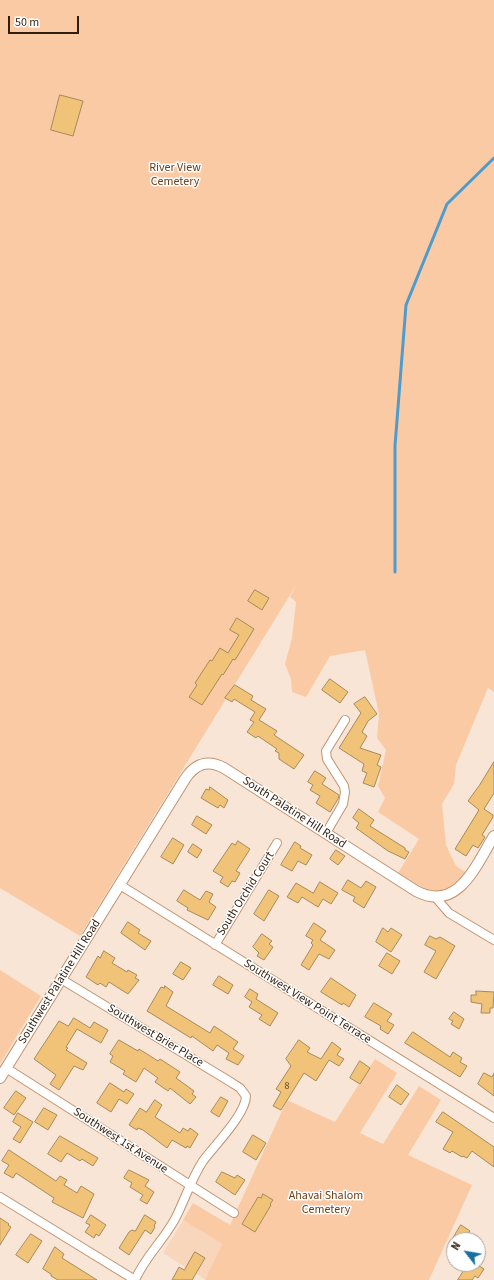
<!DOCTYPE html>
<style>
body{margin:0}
#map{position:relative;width:494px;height:1280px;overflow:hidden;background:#f9e5d6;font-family:"Source Sans 3",sans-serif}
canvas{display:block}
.north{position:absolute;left:446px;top:1232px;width:40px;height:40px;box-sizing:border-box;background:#fff;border:1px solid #aca59f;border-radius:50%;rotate:301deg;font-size:11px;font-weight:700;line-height:16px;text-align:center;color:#301e0f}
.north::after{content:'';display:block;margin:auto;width:14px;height:18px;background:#17709f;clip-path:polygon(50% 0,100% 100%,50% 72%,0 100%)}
.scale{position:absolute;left:8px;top:16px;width:71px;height:18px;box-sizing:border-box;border:2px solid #301e0f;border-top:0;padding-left:5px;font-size:12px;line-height:14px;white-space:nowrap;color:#301e0f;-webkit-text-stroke:3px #fff;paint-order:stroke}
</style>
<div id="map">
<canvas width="494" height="1280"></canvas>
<div class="north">N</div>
<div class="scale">50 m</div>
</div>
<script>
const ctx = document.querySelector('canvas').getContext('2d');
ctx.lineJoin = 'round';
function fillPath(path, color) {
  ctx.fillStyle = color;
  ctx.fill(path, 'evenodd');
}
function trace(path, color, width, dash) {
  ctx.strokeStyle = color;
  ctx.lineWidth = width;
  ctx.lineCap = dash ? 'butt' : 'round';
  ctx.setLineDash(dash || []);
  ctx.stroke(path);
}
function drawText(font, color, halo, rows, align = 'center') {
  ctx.font = font + ' "Source Sans 3",sans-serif';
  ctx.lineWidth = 3;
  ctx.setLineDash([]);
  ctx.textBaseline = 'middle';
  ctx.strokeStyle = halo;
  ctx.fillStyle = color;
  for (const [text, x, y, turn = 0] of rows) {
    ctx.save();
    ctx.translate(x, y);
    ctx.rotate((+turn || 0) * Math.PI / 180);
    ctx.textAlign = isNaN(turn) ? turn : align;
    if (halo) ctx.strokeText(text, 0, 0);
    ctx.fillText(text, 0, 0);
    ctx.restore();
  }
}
const built = new Path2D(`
 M183,1220l39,24 -16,36 -43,-27z`);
const green = new Path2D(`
 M0,0h494v692l-6,-4 -32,77 -2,19 -12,20 4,41 10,21 11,7c-26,30 -40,18 -69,0l21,-34 -41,-27 7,-14 -7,-12 8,-36 -9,-12 2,-24 -14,-64 -35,6 -24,41 -14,-5 -1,-13 -6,-15 7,-26 4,-36 -6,-5 8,-15 -218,354 -80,-48z
 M0,970l41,26 -41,68z
 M375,1059l22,14 -37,60 23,11 36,-58 22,14 -33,55 64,30 -43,95h-224l17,-36 -39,-24 10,-17 37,22 57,-125 48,22z`);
const stream = new Path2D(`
 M395,572v-126l11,-141 41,-101 47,-46`);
const building = new Path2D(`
 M60,95l23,6 -10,35 -22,-6z
 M255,590l14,8 -7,12 -14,-9z
 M237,618l17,11 -19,31 -2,-1 -10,16 -1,-1 -20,31 -13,-8 8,-12 -2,-2 15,-23 2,1 8,-13 8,5 11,-18 -9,-5z
 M330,679l18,13 -8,11 -18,-13z
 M235,685l18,11 -2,4 15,9 -7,11 18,11 -3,4 30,20 -10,14 -15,-10v-6l-4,-2 2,-2 -19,-13 -2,2 -9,-6 7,-10 -4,-2 5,-8 -21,-13 -2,3 -7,-4z
 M365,697l12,17 -9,7 -6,11 5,4 -7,12 21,7 -4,10 4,2 -7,20 -11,-4 4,-10 -5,-2 2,-7 -25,-16 22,-35 -7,-9z
 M494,762v31l-10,16 9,6v2l-11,18 3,2 -7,11 -5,-3 -7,11 -11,-7 24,-39 -11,-9 11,-15z
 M315,771l11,7 -4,6 17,11 -1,4 -8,13 -14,-9 4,-7 -10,-6 3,-5 -5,-3z
 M210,787l18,13 -4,8 -4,-3 -2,3 -17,-10 5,-9 3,1z
 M359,809l15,11 -4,6 35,22v2l4,2 -4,7 -17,-8 -32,-23 3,-5 -6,-5z
 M197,816l15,9 -6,9 -14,-9z
 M173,838l11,7 -11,19 -12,-7z
 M238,841l12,8 -14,22 4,2 -5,9 -3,-1 -4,6 -8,-5 3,-5 -10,-6 19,-28 3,2z
 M295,842l6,4 -1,2 12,7 -6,10 -8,-4 -6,10 -11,-6z
 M193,844l9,6 -5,8 -9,-6z
 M336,850l9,6 -7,9 -8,-6z
 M348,880l13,8 5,-7 10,6 -12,21 -11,-7 2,-4 -13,-7z
 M320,882l18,11 -7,11 -8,-5 -5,8 -16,-10 -4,6 -11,-6 9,-14 17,10z
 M184,890l16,10 6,-9 7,3 -4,8 7,5 -8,13 -21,-10 1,-2 -11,-7z
 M269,890l10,6 -15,25 -10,-7z
 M128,922l12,8 -2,3 13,8 -6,9 -24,-17z
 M314,923l12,8 -6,9 15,10 -6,9 -10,-5 -10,16 -8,-5 12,-20 -2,-2 2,-3 -7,-4z
 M383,928l5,4 3,-4 11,7 -11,17 -15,-10z
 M262,934l10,7 -3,3 4,3 -9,13 -7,-4 2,-3 -6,-6z
 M430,936l6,3 4,-2 15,9 -19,33 -12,-7 12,-21 -11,-6z
 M104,951l11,7 -3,5 15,9 1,-2 9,5 -2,3 4,2 -11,14 -19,-12 -3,5 -6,-4 -2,2 -12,-8 12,-21 2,2z
 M387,953l13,8 -8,13 -13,-8z
 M181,962l10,6 -8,12 -10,-6z
 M219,976l14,9 -5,9 -15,-9z
 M331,978l25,17 -7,12 -6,-4 -1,2 -21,-13z
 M165,986l8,6 -7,14 44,27 4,-7 24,16 -5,7 11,7 -6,9 -12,-6 3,-6 -12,-8 -4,6 -21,-15 -1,2 -44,-27 14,-24 3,1z
 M250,989l8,5 -2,5 22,14 -8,13 -11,-7 3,-4 -13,-8 3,-5 -7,-5z
 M476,991l18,1 -1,16h-3v5h-9l1,-9 -11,-2v-7h5z
 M374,1003l18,11 -5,7 7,4 -6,9 -8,-5 1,-3 -16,-9z
 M454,1012l10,7 -5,10 -8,-5 2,-3 -4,-2z
 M74,1018l16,10 4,-6 14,8 -7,13 -24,-14 -11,18 2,1 -2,2 21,13 -4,7 -9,-4 -15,24 -9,-6 6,-9 -22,-16 25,-38 9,5z
 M413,1032l37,25 3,-5 9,6 -2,4 7,4 -7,11 -55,-34z
 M119,1040l19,11 1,-2 19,12 2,-2 20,13 -4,6 18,13 -2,3 4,3 -6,7 -20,-16 -2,3 -13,-9 3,-4 -14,-10 -8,14 -13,-8 2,-3 -15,-9 3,-6 -3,-2z
 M299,1040l11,8 -3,4 14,7 11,-17 9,7 -4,6 7,4 -5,7 -10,-6 -13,21 -12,-8 -23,37 -8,-4 8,-14 -5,-3 15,-23 -5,-7z
 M360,1061l10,7 -10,16 -10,-6z
 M484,1073l8,4 2,-4v23l-16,-12z
 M110,1083l14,9 2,-3 8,5 -7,10 -8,-5 -8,13 -14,-9z
 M397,1085l12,9 -8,11 -12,-8z
 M16,1091l10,7 -12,17 -10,-7z
 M221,1097l7,4 -9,16 -8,-5z
 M155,1100l7,5 -7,12 25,16 3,-5 5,3 2,-3 8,6 -8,14 -3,-2 -1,2 -14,-8 -5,8 -24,-18 -5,-2 -1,2 -8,-5 11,-17 6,4z
 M44,1108l13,7 -9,15 -13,-8z
 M443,1112l51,35v20l-22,-16 -5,7 -4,-2 -1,1 -10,-6 -2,2 -7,-4 10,-17 -17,-10z
 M18,1113l15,9 -13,21 -7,-4 8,-12 -8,-5z
 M253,1135l13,8 -10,17 -13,-8z
 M60,1136l38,22 -5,8 -11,-7 -2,2 -13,-8 -6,9 -13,-8z
 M9,1150l47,31 4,-5 7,4 -3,5 13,8 4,-7 13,8 -11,24 -31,-16 2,-4 -38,-25 -3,5 -9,-5 5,-8 -7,-4z
 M129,1170l20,10 -4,6 9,6 -7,12 -7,-4 3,-5 -13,-8 2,-4 -8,-5z
 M222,1172l13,6 2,-3 8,5 -10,15 -19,-13z
 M263,1194l10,6 -3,4 1,1 -16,27 -13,-8 16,-27 3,1z
 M91,1215l15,10 -7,11 -3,-2 -2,4 -9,-6 5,-7 -4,-2z
 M145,1215l11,7 -2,4 1,1 -4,7 -6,-4 -16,25 -10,-7 10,-16 3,-2 3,1z
 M0,1218l9,6 -1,1 3,2 -11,18z
 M461,1225l9,6 -6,9h-12z
 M31,1234l11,7 -14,22 -12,-8z
 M55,1247l9,7 -2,4 35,22h-39l-7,-4v-2l-8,-5z
 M195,1252l10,6 -13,22h-20l7,-13 5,3z
 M468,1264h8l8,5 -6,9 -3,-2 -3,4h-14z`);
const minor = new Path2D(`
 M326,833l17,-29 2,-12 -1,-6 -17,-27 -1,-8 19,-31
 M120,885l374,233
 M436,898l13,15 45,27
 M215,945l62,-102
 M61,979l168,102 11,7 6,8c0,18 -32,50 -43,65 -12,18 -18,39 -28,58 -12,22 -30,38 -40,61
 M6,1068l228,145
 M0,1197l135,83`);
const tertiary = new Path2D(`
 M0,1078l185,-299c10,-15 22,-20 39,-11l192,123c42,22 60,-26 78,-55`);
const numberNames = [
 ["8",287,1087]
];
const parkNames = [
 ["River View",175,168],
 ["Cemetery",175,182],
 ["Ahavai Shalom",326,1196],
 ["Cemetery",326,1210]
];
const streetNames = [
 ["South Palatine Hill Road",294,813,33],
 ["South Orchid Court",246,894,-58],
 ["Southwest Palatine Hill Road",60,982,-58],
 ["Southwest View Point Terrace",307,1002,32],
 ["Southwest Brier Place",155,1036,31],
 ["Southwest 1st Avenue",120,1141,33]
];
fillPath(built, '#f7d6bc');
fillPath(green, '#facaa5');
trace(stream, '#4d9ccd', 3);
fillPath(building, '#f1c379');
trace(building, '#a78a5a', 1);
trace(minor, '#c1936f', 10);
trace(tertiary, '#c1936f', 12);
trace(minor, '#fff', 8);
trace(tertiary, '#fff', 10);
drawText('10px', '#60472a', null, numberNames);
drawText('12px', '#6d4018', '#fff', parkNames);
drawText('12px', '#301e0f', '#fff', streetNames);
</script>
